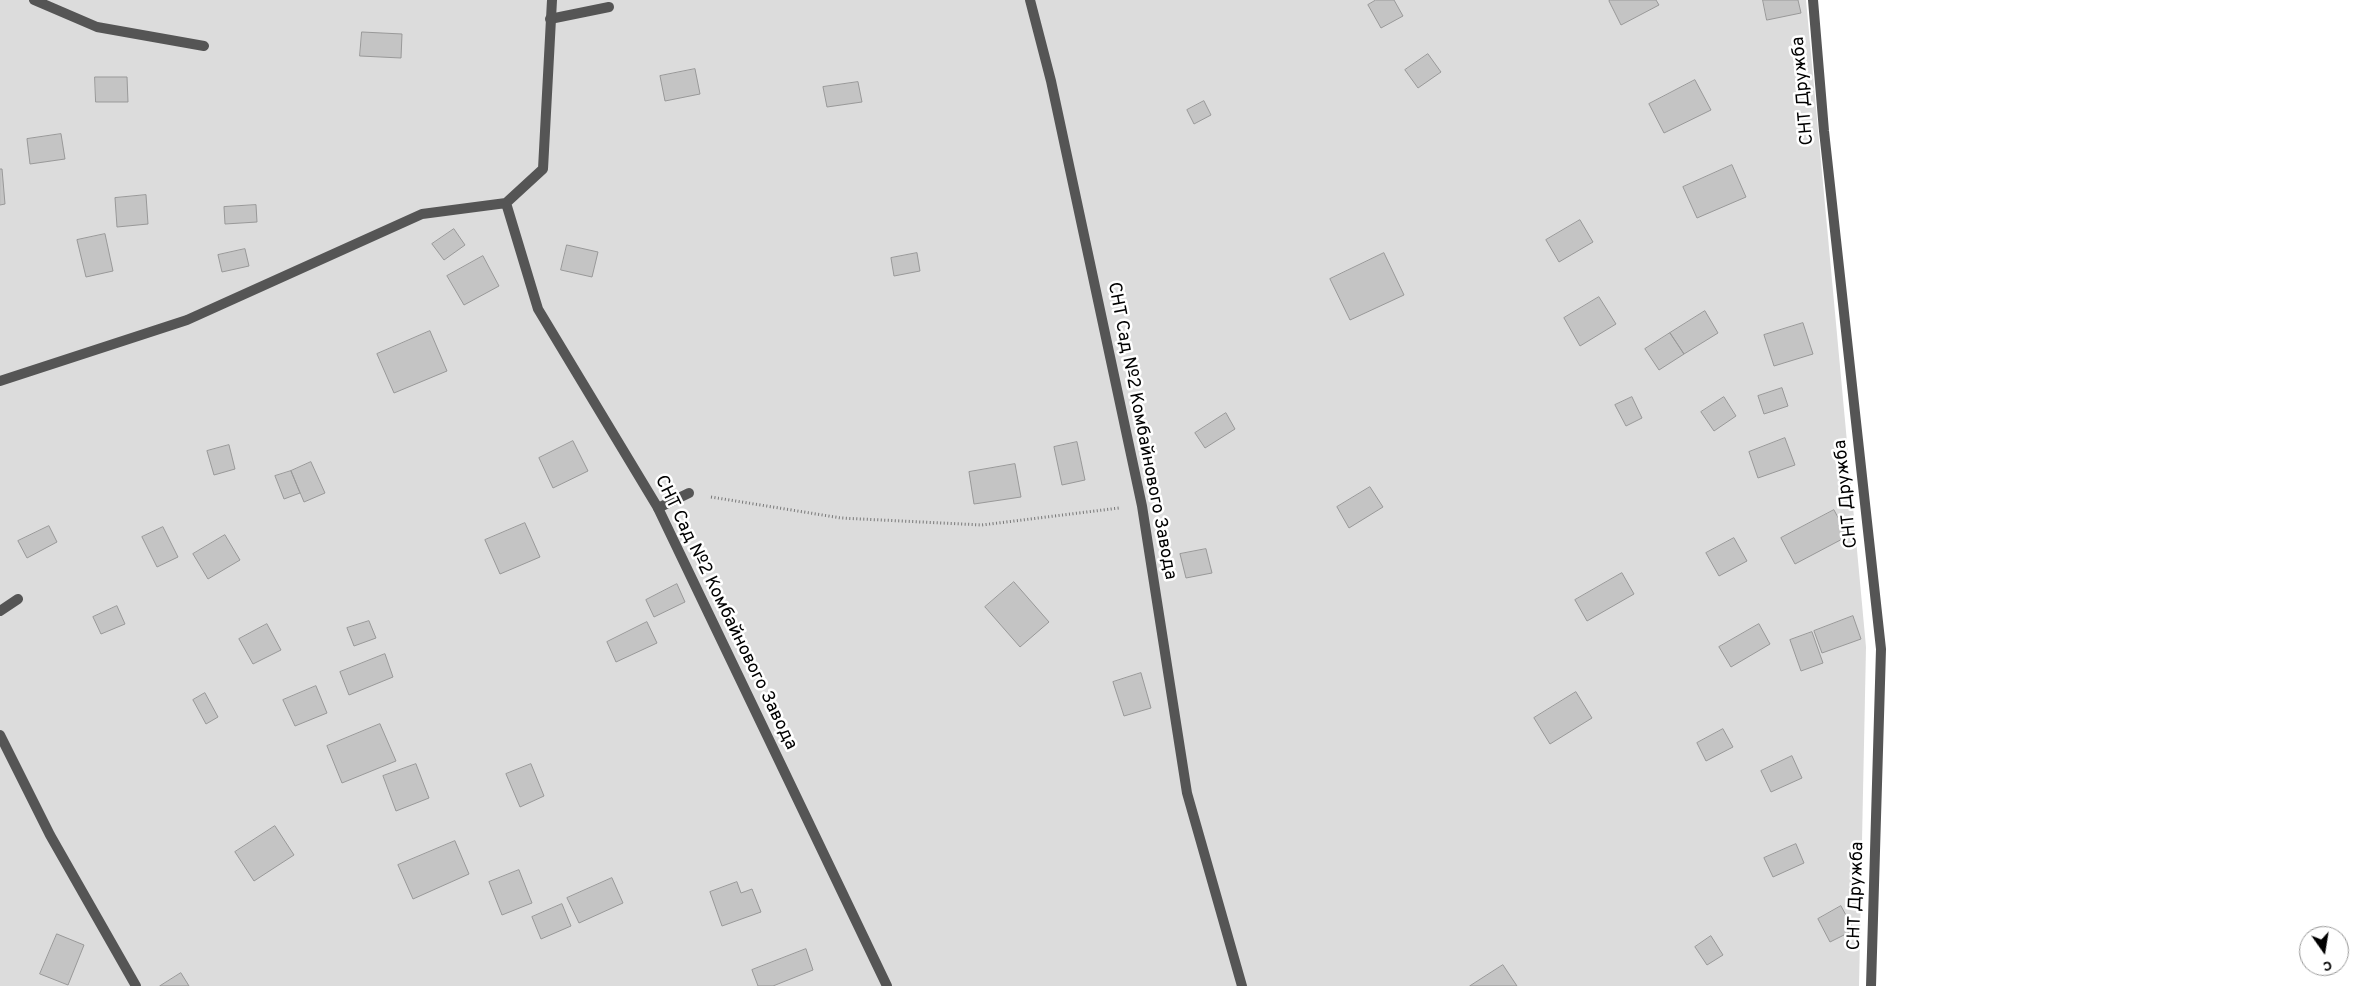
<!DOCTYPE html>
<meta charset="utf-8">
<style>
body{margin:0}
#map{position:relative;width:2359px;height:986px;overflow:hidden;background:#fff;font-family:Overpass,sans-serif}
canvas{display:block}
.north{position:absolute;left:2299px;top:926px;width:50px;height:50px;box-sizing:border-box;background:#fff;border:1px solid #999;border-radius:50%;rotate:167deg;font-size:14px;font-weight:700;line-height:20px;text-align:center;color:#000}
.north::after{content:'';display:block;margin:auto;width:18px;height:22px;background:#000;clip-path:polygon(50% 0,100% 100%,50% 72%,0 100%)}
</style>
<div id="map">
<canvas width="2359" height="986"></canvas>
<div class="north">С</div>
</div>
<script>
const ctx = document.querySelector('canvas').getContext('2d');
ctx.lineJoin = 'round';
function fillPath(path, color) {
  ctx.fillStyle = color;
  ctx.fill(path, 'evenodd');
}
function trace(path, color, width, dash) {
  ctx.strokeStyle = color;
  ctx.lineWidth = width;
  ctx.lineCap = dash ? 'butt' : 'round';
  ctx.setLineDash(dash || []);
  ctx.stroke(path);
}
function drawText(font, color, halo, rows, align = 'center') {
  ctx.font = font + ' Overpass,sans-serif';
  ctx.lineWidth = 5;
  ctx.setLineDash([]);
  ctx.textBaseline = 'middle';
  ctx.strokeStyle = halo;
  ctx.fillStyle = color;
  for (const [text, x, y, turn = 0] of rows) {
    ctx.save();
    ctx.translate(x, y);
    ctx.rotate((+turn || 0) * Math.PI / 180);
    ctx.textAlign = isNaN(turn) ? turn : align;
    if (halo) ctx.strokeText(text, 0, 0);
    ctx.fillText(text, 0, 0);
    ctx.restore();
  }
}
const green = new Path2D(`
 M0,0h1806l60,647 -7,339h-1859z`);
const building = new Path2D(`
 M1376,0h18l9,16 -22,12 -13,-23z
 M1611,0h45l3,5 -38,20 -12,-24z
 M1763,0h35l3,13 -34,7z
 M362,32l40,2 -1,24 -41,-2z
 M1428,54l13,18 -23,16 -13,-18z
 M695,69l5,25 -35,7 -5,-25z
 M95,77h32l1,25h-32z
 M1695,80l16,30 -47,23 -15,-29z
 M858,82l4,20 -35,5 -4,-20z
 M1204,101l7,14 -17,9 -7,-14z
 M61,134l4,25 -35,5 -3,-25z
 M1732,165l14,32 -49,21 -14,-31z
 M0,169h2l3,35 -5,1z
 M146,195l2,29 -31,3 -2,-29z
 M256,205l1,17 -32,2 -1,-17z
 M1580,220l13,22 -34,20 -13,-22z
 M454,229l11,16 -21,15 -12,-16z
 M105,234l8,37 -27,6 -9,-37z
 M567,245l31,7 -6,25 -31,-7z
 M245,249l4,17 -27,6 -4,-17z
 M917,253l3,18 -26,5 -3,-18z
 M1384,253l20,42 -54,25 -20,-41z
 M483,256l16,30 -35,19 -17,-29z
 M1599,297l17,27 -36,22 -16,-28z
 M1705,311l13,22 -34,21 -14,-21z
 M1803,323l10,31 -39,12 -10,-31z
 M430,331l17,40 -53,22 -17,-39z
 M1670,333l14,21 -25,16 -14,-21z
 M1782,388l6,18 -24,8 -6,-18z
 M1632,397l10,21 -16,8 -11,-21z
 M1724,397l12,19 -22,15 -13,-19z
 M1226,413l9,16 -30,19 -10,-15z
 M1785,438l10,27 -37,13 -9,-26z
 M573,441l15,30 -35,17 -14,-30z
 M1077,442l8,38 -23,5 -8,-38z
 M229,445l6,24 -21,6 -7,-24z
 M311,462l14,31 -21,9 -13,-31z
 M1015,464l6,33 -47,7 -5,-32z
 M291,471l9,22 -16,6 -9,-23z
 M1370,487l13,20 -34,21 -12,-21z
 M1834,510l14,26 -53,28 -14,-26z
 M525,523l15,34 -40,17 -15,-34z
 M49,526l8,16 -30,16 -9,-17z
 M163,527l15,30 -21,10 -15,-30z
 M225,535l15,25 -32,19 -15,-25z
 M1734,538l13,23 -28,15 -13,-23z
 M1206,549l6,24 -26,5 -6,-24z
 M1622,573l12,21 -47,27 -12,-21z
 M1014,582l35,40 -29,25 -35,-40z
 M677,584l8,18 -31,15 -8,-17z
 M117,606l8,18 -24,10 -8,-17z
 M1853,616l8,23 -39,14 -8,-22z
 M369,621l7,17 -22,8 -7,-18z
 M647,622l10,21 -41,19 -9,-20z
 M267,624l14,26 -28,14 -14,-25z
 M1759,624l11,20 -39,23 -12,-20z
 M1812,632l11,31 -22,8 -11,-31z
 M385,654l8,23 -44,18 -9,-23z
 M1141,673l10,35 -27,8 -11,-34z
 M316,686l11,27 -32,13 -12,-26z
 M1576,692l16,26 -42,26 -16,-26z
 M205,693l13,24 -12,7 -13,-24z
 M380,724l16,37 -54,22 -15,-37z
 M1723,729l10,18 -27,14 -9,-18z
 M1792,756l10,22 -31,14 -10,-21z
 M416,764l13,34 -33,13 -13,-35z
 M531,764l13,32 -24,11 -14,-33z
 M275,826l19,29 -40,26 -19,-29z
 M455,841l14,33 -56,25 -15,-34z
 M1796,844l8,19 -31,14 -9,-19z
 M519,870l13,33 -30,12 -13,-33z
 M612,878l11,25 -44,20 -12,-25z
 M737,882l4,11 11,-4 9,23 -39,14 -12,-34z
 M562,904l9,22 -30,13 -9,-22z
 M1841,906l13,24 -24,12 -12,-23z
 M57,934l27,11 -16,40 -28,-11z
 M1711,936l12,19 -16,10 -12,-18z
 M806,949l7,21 -40,16h-15l-6,-16z
 M1503,965l14,21h-47z
 M181,973l8,13h-29z`);
const path = new Path2D(`
 M711,497l130,21 141,7 137,-17`);
const service = new Path2D(`
 M550,19l59,-12
 M658,508l31,-15`);
const minor = new Path2D(`
 M34,0l63,27 107,19
 M1030,0l21,81 91,425 45,287 55,193
 M1813,0l11,131 57,518 -10,337
 M506,203l37,-34 9,-169
 M0,381l187,-61 235,-106 84,-11 32,106 120,199 229,478
 M0,611l18,-12
 M0,735l50,100 86,151`);
const streetNames = [
 ["СНТ Дружба",1804,91,-95],
 ["СНТ Сад №2 Комбайнового Завода",1141,431,79],
 ["СНТ Дружба",1847,494,-96],
 ["СНТ Сад №2 Комбайнового Завода",725,613,64],
 ["СНТ Дружба",1857,896,-88]
];
fillPath(green, '#dcdcdc');
fillPath(building, '#c4c4c4');
trace(building, '#999', 1);
trace(path, '#777', 3, [1, 2.5]);
trace(service, '#555', 10);
trace(minor, '#555', 10);
drawText('18px', '#000', '#fff', streetNames);
</script>
